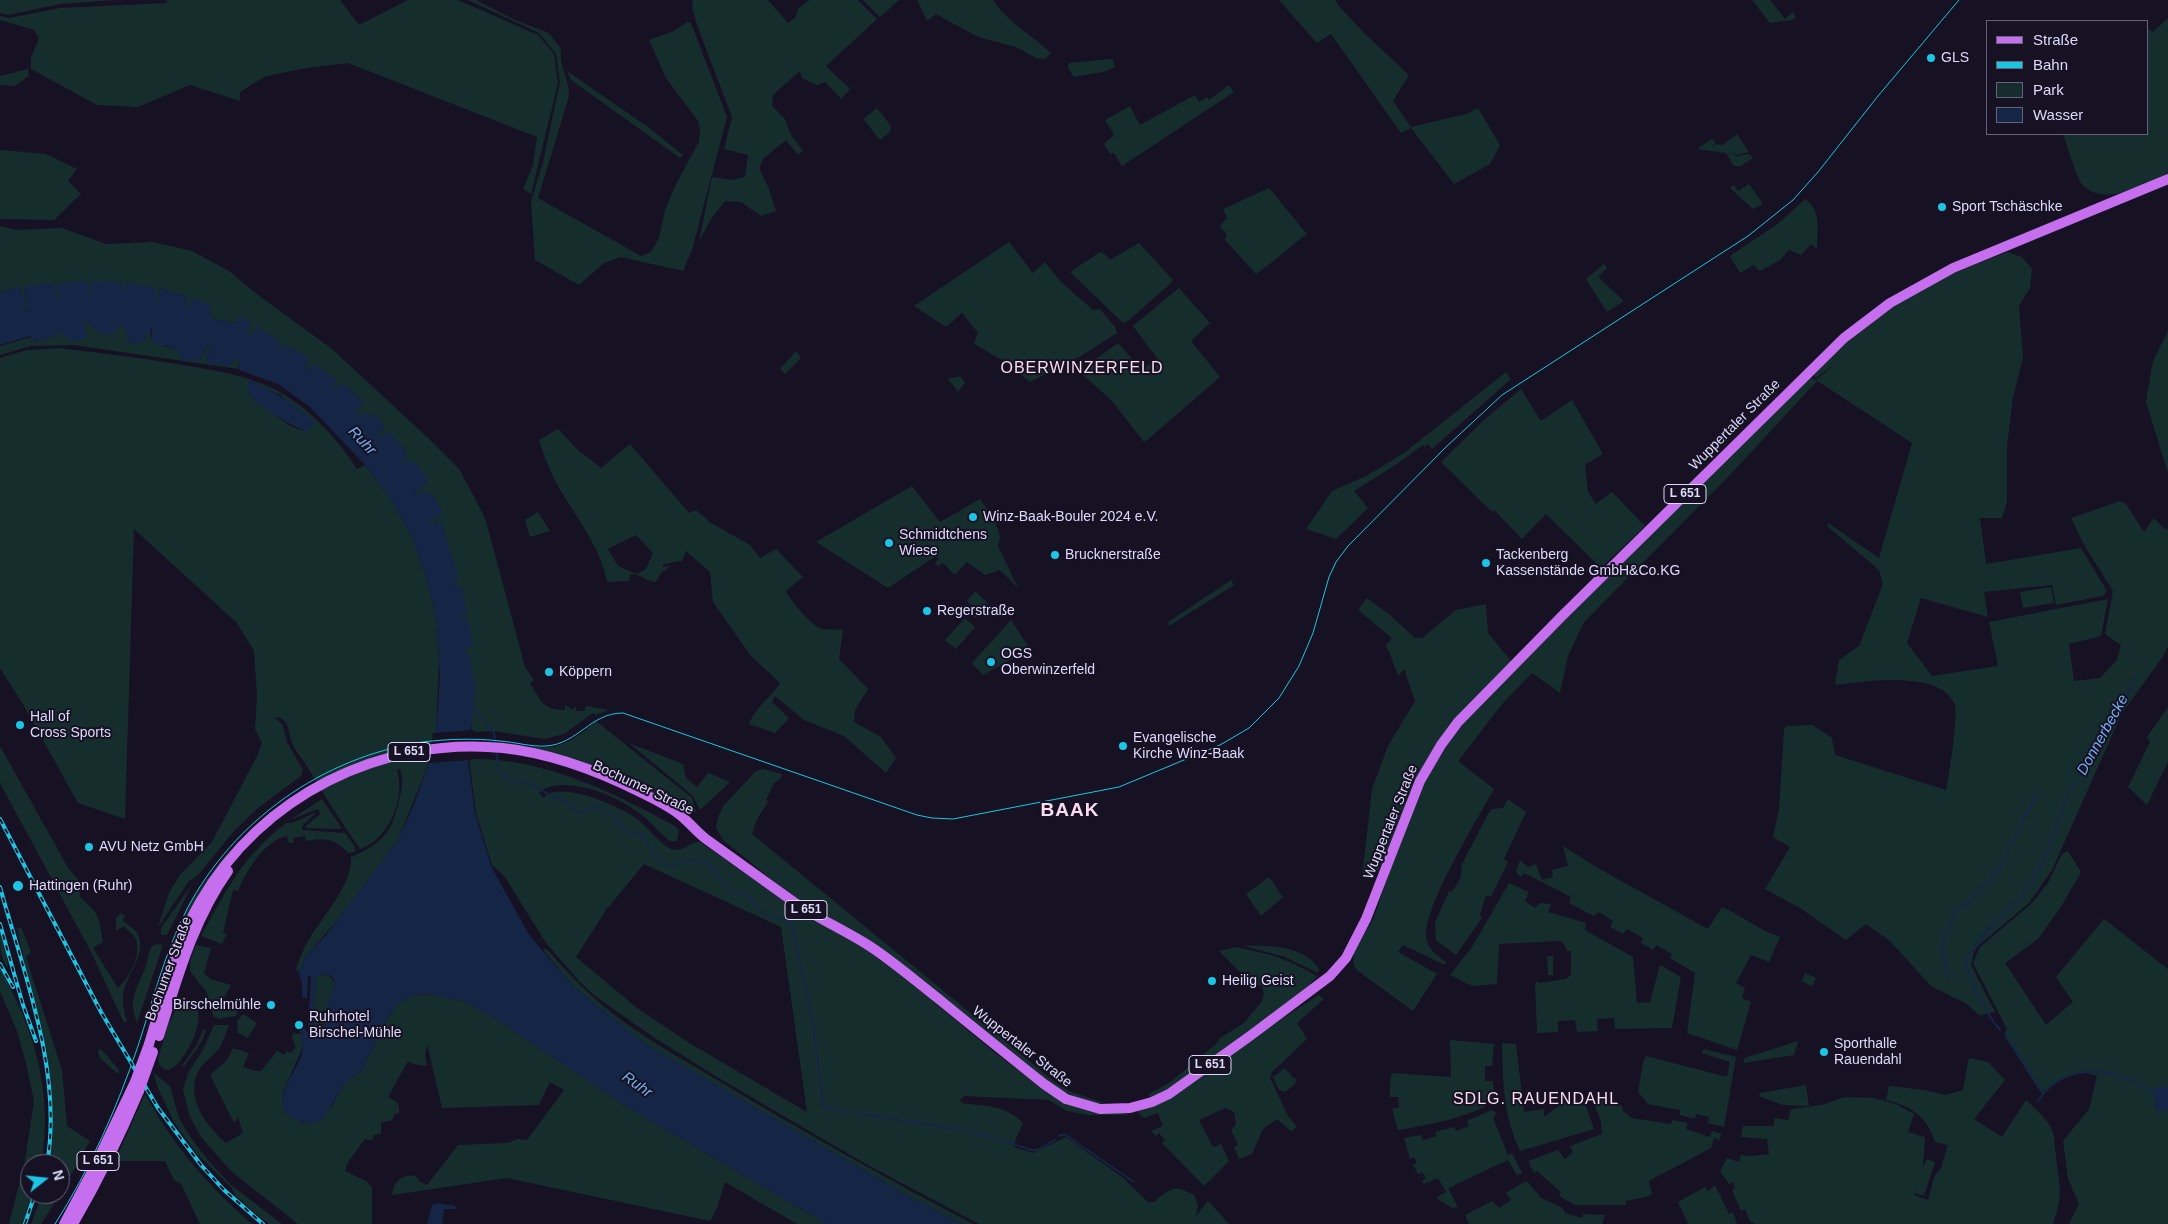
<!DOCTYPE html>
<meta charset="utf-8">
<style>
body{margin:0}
#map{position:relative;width:2168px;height:1224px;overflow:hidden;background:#161224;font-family:Helvetica,sans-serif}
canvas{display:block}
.legend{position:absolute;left:1986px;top:20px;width:162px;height:115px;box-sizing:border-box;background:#161224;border:1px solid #66627a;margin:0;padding:6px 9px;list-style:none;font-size:15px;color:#dfdafb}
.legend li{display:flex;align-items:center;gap:10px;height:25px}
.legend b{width:25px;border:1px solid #66627a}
.north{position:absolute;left:20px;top:1154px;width:50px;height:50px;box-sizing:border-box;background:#161224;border:1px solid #66627a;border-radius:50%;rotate:74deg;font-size:14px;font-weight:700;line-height:20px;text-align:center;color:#dfdafb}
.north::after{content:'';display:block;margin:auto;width:18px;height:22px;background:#1dc5e4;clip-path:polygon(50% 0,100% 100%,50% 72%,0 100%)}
</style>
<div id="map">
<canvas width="2168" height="1224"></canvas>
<ul class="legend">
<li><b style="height:6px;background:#c56eee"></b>Straße</li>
<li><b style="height:6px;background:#1dc5e4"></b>Bahn</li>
<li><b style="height:14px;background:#162d2e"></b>Park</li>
<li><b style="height:14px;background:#152546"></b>Wasser</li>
</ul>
<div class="north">N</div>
</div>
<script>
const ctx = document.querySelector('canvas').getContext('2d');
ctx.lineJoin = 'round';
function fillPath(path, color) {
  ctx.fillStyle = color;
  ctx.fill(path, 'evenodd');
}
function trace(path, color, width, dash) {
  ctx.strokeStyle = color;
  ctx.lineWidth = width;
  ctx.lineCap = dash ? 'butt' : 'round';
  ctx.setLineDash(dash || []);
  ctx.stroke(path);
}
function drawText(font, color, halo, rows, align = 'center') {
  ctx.font = font + ' Helvetica,sans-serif';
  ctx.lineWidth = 4;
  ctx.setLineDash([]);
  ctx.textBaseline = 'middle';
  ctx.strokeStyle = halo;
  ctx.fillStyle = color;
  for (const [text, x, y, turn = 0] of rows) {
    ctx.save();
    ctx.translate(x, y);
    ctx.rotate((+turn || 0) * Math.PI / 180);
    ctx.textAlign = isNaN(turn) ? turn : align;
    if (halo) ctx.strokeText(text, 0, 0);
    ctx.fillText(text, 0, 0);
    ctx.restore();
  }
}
const green = new Path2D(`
 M0,0h117l-57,4 -52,11 -8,-2z
 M166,0h174l19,25 49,-25h50l80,35 16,19 4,29 -27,111 -8,-5 10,-24 4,-28 -189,-74 -41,5 -41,8 -26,16v9l-50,-16 -52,22 -41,-2 -66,-36v-11l8,-20 -5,-8 -34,-10v-4l10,2 50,-10 107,-5z
 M468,0h8l39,20 34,13 12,16c-2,19 8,27 8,47l-31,102 103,58 10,-4 8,-14 6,-28 11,-26 23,-42 1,-11 -2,-10 -32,-43 -17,-38 25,-9 13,-9 4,1 36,94 -35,133 -9,21 -62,-14 -17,6 -25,22 -44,-25 -4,-59 12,-39 17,-80 -4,-28 -17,-21z
 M693,0h75l20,23 7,-5 3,-9 11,-9h49l19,19 -51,47 24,23 -9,10 -16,-17 -8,3 -15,-7 -2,-7 -27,24 -1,11 13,13 6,16 12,16 -5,4 -12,-15 -23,19 -4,9 10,21 7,22 -15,5 -20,-14 -16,-1 -14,18 -12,22 13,-64 20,3 13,-3 3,-22 -24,-6 8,-32 -35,-92 -5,-18z
 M863,0h36l-19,17z
 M917,0h76c14,22 39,35 58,53l-6,6 -9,-1 -20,-11 -38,-10 -42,-23 -9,7z
 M1279,0h57l1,4 28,30 44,41 -16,26 18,26 55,-13 12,-6 22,37 -10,19 -36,20 -43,-56 -10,5 -70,-99 -14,9z
 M1752,0h18l15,19 8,-7 3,5 -4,3 -22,3z
 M2168,18v155c-24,10 -63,36 -86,11 -6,-7 -15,-39 -19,-50h84v-103l2,-2 4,3z
 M1111,59l2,1 2,7 -12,5 -29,5 -6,-9 1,-5z
 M28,69l1,7 -14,10 -15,-1v-9z
 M567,71l81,56 35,28 -3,3 -109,-78z
 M1229,85l5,7 -112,74 -8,-13 -4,1 -6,-10 10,-9 -9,-15 25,-14 10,19 55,-30 4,7 8,-5 2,3z
 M877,108l14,18 -1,6 -10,8 -17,-21z
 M1737,134l12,18 -12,3 -8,-3 8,4 12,-2 4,4 -12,8h-7l-8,-13 -29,-4 15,-10 3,4 -3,5 4,-4 7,1z
 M0,150l46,4 31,15 -9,12 13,13 -27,26 -54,-1z
 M1749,184l14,20 -10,5 -23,-21 4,-3 4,6z
 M1269,188l38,46c-18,13 -33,28 -51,40l-31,-34 2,-5 -7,-9 7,-8 -4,-9z
 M1805,199c17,12 12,30 12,50l-6,-5 -10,11 -12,-5 -9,10 -20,11 -6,-6 -14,8 -10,-17 49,-33z
 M0,226l16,4 46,-2 44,16 47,-2 39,9 37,20 29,24 74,54 95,88 33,33 24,46 4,13 37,138 9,13 -4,3c10,17 14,28 35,27v-5l8,5 3,-4v5h9v-4l2,-1 22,4 -14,5 -2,-2 -29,21 -20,5 -50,-8 -22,1 -8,-84 8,-2 -12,-29 6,-4 -4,-25 -6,-1 -3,-3 -3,-31 -10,-34 -9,6 -3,-2 -9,-28 -4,-2 14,-13 -32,-13 -10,-34 -8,7 -2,-2 8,-12 -22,-11 -9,-1 9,-13 -21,-17 -13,9 8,-13 -24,-15 -1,3 -9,3 -28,-19 -17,-25 -7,9h-4l-7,-20 -2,7 -27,-4 -2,-8 -23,-2 1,-12 -27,-9 -2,14 -3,1 -29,-21 -1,10 -32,-11 -3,18 -1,-5 -32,-7 3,13 -2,4 -34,-14 5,23 -3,-2 -6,-24 -20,5z
 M1009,242l24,31 12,-11 16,20 32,28 7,-1 15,18 2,6 -36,23 -51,26 -21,-18 -35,-20 4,-11 -16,-20 -16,14 -32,-21z
 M1139,243l33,36v3l-44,39 -5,2 -53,-51 30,-20 5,2 5,6z
 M2008,252l14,5 10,12 -2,19 -11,18 4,52 -10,39 -6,49v55l-5,17h-22l6,46 95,-16 26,43 -4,5 -47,9 -4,-20 -68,7 4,25 -67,-19 -14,45 25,33 66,-10 -9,-44 119,-23 -7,37 -32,8 5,37 26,-3 17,-18 4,-15 -16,-11 8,-43 -29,-46 -13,-27 49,-17 6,3 18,28 10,-14 11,12 3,-2v118l-6,12 -40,55 -70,157 -23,33 -50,42 -5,6 -3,14 24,47 -16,3 -12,-11 -36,-18 -41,-45 -24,-17 -20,16 -46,-32 -35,-19 25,-42 -17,-10 6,-27 5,-80 2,-4 27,-1 19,13 3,17 111,35c3,-12 12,-75 9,-84 -11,-37 -91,-25 -120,-21l4,-25 20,-14 24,-62 -4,-14 -52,-44 1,-3 51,35 33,-115 -96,-63 24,-20 -24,18 -4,-5c20,-17 40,-36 61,-52 40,-32 88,-52 135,-69z
 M1604,264l3,4 -8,8 1,3 24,22 -17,11 -21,-33z
 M1179,288l31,35 -19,18 29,36 -74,64h-3l-31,-40 -30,-27v-5l36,-26 24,27 15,-12 -24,-32z
 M82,321h5l12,12 23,-9 7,13 -4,5 25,-14 1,12 23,10 3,-5 23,15 10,-18 1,6 -5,9 25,7 4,-6 3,-1v12l-164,-24 -43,1 -31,9v-9l31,-9 3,4 22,-4 1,-7 30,3z
 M2168,331v142l-22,-71 7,-41z
 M58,348c42,5 84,10 125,17 31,5 61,10 89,23 35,17 65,50 85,81l8,-4 26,34 21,38 14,39 11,48 2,39 -3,68 -7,32 -31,77 -57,76 -36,41 -4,13 -6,1c4,-10 8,-22 14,-32 15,-25 43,-53 42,-82 31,-13 41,-24 48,-57 3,-12 5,-19 1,-31l-3,1c9,28 -8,69 -37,79 -20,-29 -37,-56 -55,-86 -4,-6 -10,-13 -13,-20 -4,-11 -2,-25 -17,-26l8,9 4,16 16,28 -2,6 -43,32 -24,23 -36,44 -9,6 -31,46 11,-34 10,-17 33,-34 45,-86 5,-13 -7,-14 2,-33 -3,-45 -17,-28 -103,-94 -9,290 -47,-16 -54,-97 -24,-38v-310l27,-8zM248,381l33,14 26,36c-28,-4 -43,-29 -59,-50z
 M796,351l5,7 -16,16 -5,-5z
 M1506,372l5,7 -79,70 -4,-5 -3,3 -2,-2 -26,19 -43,27 14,17 -32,31 -30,-10 26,-38 34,-15 38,-23z
 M960,376l5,7 -7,9 -10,-13z
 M1809,376l8,5 -89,96 -144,145 -16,34 -8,37 -28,-20 -29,30 -45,58 36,28c-16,29 -70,117 -68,147 1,13 11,19 20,26l-1,3 -42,-20 -5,7 39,22 -24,37 -55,-40c-15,-14 10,-40 16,-54 13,-36 22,-74 38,-109 16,-34 33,-62 56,-91z
 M1521,389l20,32 31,-21 31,54 -18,11 3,27 8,12 16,-12 33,34 -44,42 -55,-54 -24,25 -28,-29 -2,2 -51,-50 44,-43z
 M558,429l20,21 23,18 29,-24 59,69 7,-3 15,13 39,22 10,13 16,-9 27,28 -17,14c5,10 25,35 36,38 6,1 14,0 21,1l-4,29 29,30 -13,21 -1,12 27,15 15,21 -10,15 -42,-37 -40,-16 -29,-24 -3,6 17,16 -14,15 -26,-9c8,-19 20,-24 31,-41l-29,-27 -38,-54 -3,-30 -24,-21 -4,10 -19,3v3l8,-1 -10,7 -5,9c-9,0 -17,-9 -25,-8l-2,7 -22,1c-6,-33 -28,-61 -45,-89 -10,-17 -17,-34 -23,-53zM636,535l17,18 -7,16 -9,5 -19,-8 -10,-17z
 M912,486l28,36 40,-23 15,22 5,16 -2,9 20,42 -18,-18 -15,5 -18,-13 -12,13 -12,-12 -5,3 -3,-3 4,-4 -3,-3 -48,32 -72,-46z
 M538,512l12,19 -20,6 -5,-17z
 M1231,580l3,5 -65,41 -1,-4z
 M2051,587l3,16 -31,5 -3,-16z
 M975,591l13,12 -13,15 -6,-5 5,-6 -7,-6z
 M1367,598l23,17 25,23h7l34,-28 30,-6 2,29 23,28 -66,70 -66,139 -9,8 -8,-1 10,-88 16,-43 27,-45 -11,-32 -6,7 -9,-25 -4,-5 7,-8 -34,-28z
 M965,618l10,9 -19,22 -11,-9z
 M1011,620l19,29 -47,26 -11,-12z
 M2168,707v55l-21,43 -19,-18 22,-45 -3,-5z
 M596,721l96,77 4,14 -9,1 -8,-3c-35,-18 -71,-35 -108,-51 -11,-4 -33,-7 -40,-13 30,5 43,-6 65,-25z
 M629,743l54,21 3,14 11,9 11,-14 22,9 -30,28 -7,-14z
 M0,746l67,120 12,15 1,16c20,17 19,21 23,45l-10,6 25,40c11,-11 25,-33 17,-50 -2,-4 -8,-8 -11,-12l-8,5v-13l5,-5 4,3 -3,4c4,4 12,8 15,13 11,18 -9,40 -13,57 -2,11 -1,20 3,31l-3,2 -32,-69 -92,-171z
 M469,759c73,-2 144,33 206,67l4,4 -2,11h-7c-11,-8 -19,-20 -31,-28 -24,-18 -74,-39 -100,-21l4,6c16,-19 76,8 93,20 11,8 26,30 39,32 8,1 13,-6 21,-8h4l88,61 96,57 110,92 64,47 27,11 41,3 2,2h-39l-22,-4 -18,-11 -85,-4 -4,4 2,3c26,4 42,1 61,20 -3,9 -8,15 -9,24l19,6 33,-16 56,40 26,25h6c17,-14 19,-18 40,-7l4,11 -2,10 12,-15 21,23h-250l-115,-61 -147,-86 -65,-41 -57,-40 -15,-14 -34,-39 -41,-66 -13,-12 -16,-52zM644,864l137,63 26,185 -116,-68 -54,-36 -61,-51 30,-47z
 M763,769l19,5 -2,5 -6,4 -8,17 2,2 -11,17 -5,15 304,249 13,8 35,12c-22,2 -45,-14 -63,-26l-253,-184 -65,-53 -7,-12 2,-11 6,-12 32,-34z
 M322,799l19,28 -1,2 -34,-1v-2l14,-12 -2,-5 -28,11z
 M1508,799l18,13 -22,47 4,3 -17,35 -5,-2 -6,20 2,3 -26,37 -20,-15 -1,-17 14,-32 3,1 8,-13 2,-12 -1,-1 27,-52 4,-5 11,-1z
 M317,812l-15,14v4l43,3 10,14v5l-7,1c-12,-14 -24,-16 -42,-12l-1,-5 -11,2 -1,5h-4l-2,-7c-22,4 -41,35 -49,55l-5,-1 -10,43 4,1 -5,10 -21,-8c26,-47 41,-79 85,-113h6z
 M1563,846l35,22 110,61 14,-22c20,9 37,23 58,30l-11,25 -18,-7 -15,28 9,5 -3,10 9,4 -14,48 -50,-17 8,-60 -25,-15 2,-4 -16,-9 -3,5 -12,-7 2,-5 -16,-9 -4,5 -13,-7 3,-6 -14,-9 -5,4 -25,-13 2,-6 -47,-24 -3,4 -5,-5 4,-12 8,7 8,-3 6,16 11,-3 -1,-7 16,-4z
 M229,851l1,1 -50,77c4,-24 33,-58 49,-78z
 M2068,851l13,21 -19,33 -24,34 -33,24 41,62 27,-23 -17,-25 48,-58 64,50v255h-99l10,-20 -11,-25 -5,-38 26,-32 8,-33c-23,-9 -37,4 -56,17l-37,-58 3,-6 -34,-66 7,-16 51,-43 17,-21 14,-29z
 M1269,877l14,20 -22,19 -15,-22z
 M193,883l-26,52h-6v-7z
 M1509,883l20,9 -4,9 10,7 5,-5 11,1 -3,8 38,11 -1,7 48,27 4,46 13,-1 10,-37 21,12 -9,51 -57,1 -1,-11 -17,1 1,12 -21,1 -2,-12 -17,1v11l-21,1 -2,-50 2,-2 2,2 27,-4 5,-4v-24h-4l-1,-4 -5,-6 -62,3 -2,40 -25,2 -22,-11 22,-28z
 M21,927l10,25 -5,5 36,113 5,56 23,15 -30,53v-30h-12l4,-40 -3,-50 -32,-146z
 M0,931l7,23 1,14c-8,-8 -8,-25 -8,-37z
 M157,944l6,1 -26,78c-9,-24 -1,-33 8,-54 3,-8 3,-17 7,-23z
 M196,945l15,3 -7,25 6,6 21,6 -10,18 17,8 -2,5 -17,3 -6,-3 -6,-23 -17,-22v-10z
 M1244,946c24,-1 60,-1 75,23l-1,4 -33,-16z
 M1236,947l39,9 19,8 23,12 -7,9 -62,49 -81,56 -17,7 -1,-3 20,-11 47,-39 4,-6 24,-15 18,-22 2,-7 -2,-7 -22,-15 -21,-21z
 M546,948c15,17 30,34 47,49 41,37 92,63 139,92 79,47 159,92 241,135h-11l-54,-28 -265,-153 -70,-57 -30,-36z
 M1547,956h6v19h-5z
 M0,968c34,62 54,124 41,196h-11v30h4l-11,30h-14l16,-63 9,-60 -8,-38 -9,-32 -17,-40z
 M1805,973l11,5 -4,8 -10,-5z
 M322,974l9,3 4,7 -8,22 -5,24 -2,3h-5l-2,-3 3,-53z
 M429,994l34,7 36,20 125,84 203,119h-30l-72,-42 -8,26 -7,13 -203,-43 -115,17c1,-13 10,-22 24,-19l3,5 8,4 31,-40 50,-2 9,-4 10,1 37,-50 -14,-8 -11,23 -97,3 -14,-60 3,-5c-8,6 -5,14 -4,23l-14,-2 -5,-3 -20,36c8,4 12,6 11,16l-4,1 -3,6 -11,3v11l-7,1 -2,5 -7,-1 -17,23 -3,9 21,10 6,6v37h-74l-67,-53 -30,-34 -11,-20 -7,-27 5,-17 15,-23 11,-25h15c-3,7 -5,15 -9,22 -5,8 -15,13 -21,23 -15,26 7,56 27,73l17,-10 -5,-16 -4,6 -24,-48 17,-15 6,-12 16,5 -6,14 12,4h6l16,-20 7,4 3,-4 3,2 6,-6 -4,-9 1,-5 8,1 2,13 -20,45 5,23 16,8 27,-16 13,-22 19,-16 19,-42 17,-24 13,-7z
 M1319,995l5,4 -27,24 10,16 -35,33 -2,6 18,38 9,11 -6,4 -14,-12 -14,10 -11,25 -13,5 -5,-12 4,-2 -7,-15 5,-5 -2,-13 -9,-4 -26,12 14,27 8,-3 8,17 -25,25 -42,-43 3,-3 -6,-7 -3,3 -5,-5 12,-5 -5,-13 -14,5 -7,-7z
 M187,1000c28,7 -2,63 -16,69 -7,3 -13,-4 -13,-10 6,-18 11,-50 29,-59z
 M243,1014l14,9 -9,15 -10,-5 -1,-12z
 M204,1029l2,1c-4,15 -14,24 -22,37l-2,-1 14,-20z
 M1450,1040l44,4 -2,22h-7v15h8c0,5 2,12 1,16 -6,18 -78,30 -96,33l-6,-21 7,-2 -1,-10h-8v-14l2,-10 59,4z
 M1798,1041l-4,14 -51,8 2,-5z
 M1502,1043l14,1 8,68 20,-3v8l29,-22 3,1 5,10 4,-2 9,25 -74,22c-17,-37 -17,-68 -18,-108z
 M100,1048l19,22 -1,4 -18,-16 -2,-6z
 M1703,1049l33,8 -12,70 -16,-4 1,-6 -13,-3 -1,5 -15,-4v-5l-32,-6 -10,-12 5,-29 3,-7 81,21 3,-15 -28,-9z
 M1969,1058l19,4 17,18 -31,39 28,18 24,-37c8,8 18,16 24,26 6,9 4,19 6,30 3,32 8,35 -3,68h-298l-5,-3 -5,-12 -4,2 -9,-21 3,-2 -2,-6 -4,2 -9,-13 7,-13 12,4 2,-7 10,1 18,-2 -2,-15 -26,-2 2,-11h31v-8l14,2 3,-11 30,-4 24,-8 29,1 22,6 18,10 -6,18 17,5 -2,30 4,-8 8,3 -11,34 -9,-3 5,-16 -6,18 14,5 6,-23 7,-9 7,-23 -13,-3c-8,-25 -23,-36 -49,-42l3,-14 35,4 21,5 18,-5z
 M1285,1068l8,10 4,1 -3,6 -9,7 -6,-2 -6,-13z
 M153,1072l17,14 9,32 12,20 17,22 23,25 51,39h-13l-15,-12 -18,-16 -5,-9 -35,-34 -22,-31 -17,-36z
 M1806,1085l3,21 -26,-1 -24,-9 1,-3z
 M145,1094c27,50 64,93 107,130h-52l-19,-40 -7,-4 -9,-19h-50z
 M1607,1096l15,10 1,5 9,7 39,6 1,-4 16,3 -2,6 24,8 2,-6 10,3 -3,6 -5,-2 -3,10 -62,33 3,13 -6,3 -20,4v4h-51l-16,-9 2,-4 -24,-21 -3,2 -6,-12 30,-11 7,9 8,-7 -3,-6 32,-12 -1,-12 -6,-16z
 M1492,1110l4,3 -3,5 15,37 4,-2 10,20 -5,3 -9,-16 -60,28 10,19 -6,1 -16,-10 10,-6 -8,-14 -14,6 -2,-3 4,-3 -4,-6 -4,2 -5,-9 4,-3 -3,-5 -4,2 -6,-21 17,-3 2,5 14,-4 -2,-4 19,-5 2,4 13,-5 -2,-5z
 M1524,1182h4l13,16 22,10 2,5 17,5 1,-4 22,1 -3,9h-133l-4,-9 27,-14 7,7 12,-8 -5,-7z
 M1715,1185l14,29 4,-2 4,12h-49l-10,-22 27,-15 3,4z
 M42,1194h18l-19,30h-10z`);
const water = new Path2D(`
 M88,281l2,17 2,-17 29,1 2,9h2v-9l30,6 1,15 2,-1 1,-14 28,9v12h2l3,-11 17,6 3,15 25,4 3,-7 11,7 -4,12 4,1 6,-9 23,14 -4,12h2l2,-6 6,-2 21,12 2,4 -5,10 7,-3 3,-4 23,16 -7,12 12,-9 21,18 -8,13h19l11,12 -8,12 2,1 8,-7 3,1 18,21 -11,11v2l11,-8 7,4 14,17 -14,13 4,2 5,-5 11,8 8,14 -15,11 3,2 9,-6 19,60 -6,6 3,2h6l5,26 -6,4 7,2 5,27 -9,3 1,3 4,2 6,33 -7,74 7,52 16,53 37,67 24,29 21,24 71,57 264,153 54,28h-135l-203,-119 -125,-84 -36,-20 -34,-7 -17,2 -13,7 -17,24 -19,42 -19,16 -23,36c-10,3 -16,2 -26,-2 -33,-15 8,-51 8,-72 0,-4 -2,-8 -2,-12l5,-1 2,-4 3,-54h-3l-1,22h-5v-15l-4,-12 3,-1 4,-13 22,-23 71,-94 17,-38 14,-39 7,-32 4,-54 -3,-53 -11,-48 -14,-39 -21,-38 -26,-34 -55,-58 -32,-23 -39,-14 -1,-13 -3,1 -6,9 -23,-5v-5l5,-9 -2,-5 -9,17h-17l-5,-6 -1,-8 -3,4 -9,-5 -4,2 -10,-7 1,-13 -9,16 -10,1 -9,-2 5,-5 -7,-13 -10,10 -13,-1 -12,-12h-4l4,12 -3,7c-12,1 -17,0 -24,-9l-3,-1v7l-23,4 -4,-5 -30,9v-53l20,-5 6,21 -2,2 5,2 -5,-22 2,-4 28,-3 4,20 2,-3 -3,-13 3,-4zM322,974l10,2 3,8 -8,22 -4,24 -3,3h-5l-2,-3 3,-53z
 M249,380c24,10 44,23 64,40l-1,7 -5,4c-11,-2 -51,-26 -57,-35 -3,-6 -3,-9 -1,-16z
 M2168,1087v23l-12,1 -2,-23z
 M437,1203l18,3 2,3h-13l-2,15h-15l5,-19z`);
const pier = new Path2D(`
 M474,730l-3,30 -44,3 6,-30z
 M492,865l4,5 34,61 14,18 -1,1 -13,-18z`);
const stream = new Path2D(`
 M472,706l22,27 1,10
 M496,750l3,21 4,5 12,5 19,4 15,10 23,9 5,8 4,1 14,-7c19,5 20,14 32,26l15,2c6,9 14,30 27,31 7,0 15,-4 22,-5 5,0 10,-1 15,2 12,6 14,22 24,30 5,3 9,1 14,2 13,4 12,14 18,19 13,11 18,-4 31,16l20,95 10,81 11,5 17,2
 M2069,792l18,-24 20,-44 22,-32 7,-15
 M1948,977l-6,-32 14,-34 25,-21 18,-20 37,-76
 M2000,1030c-16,-19 -30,-46 -35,-71l21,-27 36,-36 21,-33 24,-67
 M2005,1034l38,59
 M2038,1101c27,-42 82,-34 117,-6
 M855,1113l121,19 55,18h6l18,-10
 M1059,1136l5,-2 70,48`);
const canal = new Path2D(`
 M303,1031l4,10`);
const major = new Path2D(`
 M159,1036c18,-56 34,-116 69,-165
 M149,1044c15,-48 25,-97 51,-142 61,-106 181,-166 303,-154 47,5 95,23 137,44 12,6 25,12 36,20 11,7 19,19 30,27 28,20 57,41 85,61 25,18 54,30 80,47 24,16 46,35 69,53 34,28 69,56 104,84l22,15 34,10 30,-1 22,-6 17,-8 81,-58 80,-60 16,-18 20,-39 54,-138 21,-36 17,-23 104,-106 282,-278 46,-35 63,-35 215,-89
 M64,1224l32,-60 39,-82
 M73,1224c25,-43 47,-88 66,-133l-6,-5`);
const tram = new Path2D(`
 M55,1224c35,-55 62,-116 83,-178 15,-46 27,-94 49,-137 47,-89 136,-152 236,-167 25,-3 51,-4 77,-1 15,1 31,6 46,5 32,-2 44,-33 77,-33l294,102 15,3 21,1 166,-32 101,-42 29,-17 30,-30 20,-32 14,-33 16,-56 7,-15 12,-16 98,-99 56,-52 246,-159 45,-36 25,-28 60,-76 81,-96`);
const rail = new Path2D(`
 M0,819l101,193 57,96 43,57 23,25 39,34
 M0,887c24,87 63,186 47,277
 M0,924l23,81 13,36
 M0,964l13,23
 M25,1224l10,-30`);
const majorBridge = new Path2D(`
 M135,1082l14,-38
 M139,1091l14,-39`);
const markers = [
 [1931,58,5,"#1dc5e4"],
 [1942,207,5,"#1dc5e4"],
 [973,517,5,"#1dc5e4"],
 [889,543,5,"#1dc5e4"],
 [1055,555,5,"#1dc5e4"],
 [1486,563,5,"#1dc5e4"],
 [927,611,5,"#1dc5e4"],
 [991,662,5,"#1dc5e4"],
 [549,672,5,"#1dc5e4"],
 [20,725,5,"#1dc5e4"],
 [1123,746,5,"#1dc5e4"],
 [89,847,5,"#1dc5e4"],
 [18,886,6,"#1dc5e4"],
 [1212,981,5,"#1dc5e4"],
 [271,1005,5,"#1dc5e4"],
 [299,1025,5,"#1dc5e4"],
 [1824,1052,5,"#1dc5e4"]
];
const shields = [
 [1685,494,42],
 [409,752,42],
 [806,910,42],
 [1210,1065,42],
 [98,1161,42]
];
const shieldNames = [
 ["L 651",1685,494],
 ["L 651",409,752],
 ["L 651",806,910],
 ["L 651",1210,1065],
 ["L 651",98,1161]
];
const poiNames = [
 ["GLS",1941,58],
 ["Sport Tschäschke",1952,207],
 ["Winz-Baak-Bouler 2024 e.V.",983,517],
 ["Schmidtchens",899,535],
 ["Wiese",899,551],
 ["Brucknerstraße",1065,555],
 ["Tackenberg",1496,555],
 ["Kassenstände GmbH&Co.KG",1496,571],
 ["Regerstraße",937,611],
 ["OGS",1001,654],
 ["Oberwinzerfeld",1001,670],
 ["Köppern",559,672],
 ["Hall of",30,717],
 ["Cross Sports",30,733],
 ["Evangelische",1133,738],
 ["Kirche Winz-Baak",1133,754],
 ["AVU Netz GmbH",99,847],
 ["Hattingen (Ruhr)",29,886],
 ["Heilig Geist",1222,981],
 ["Birschelmühle",261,1005,"right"],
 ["Ruhrhotel",309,1017],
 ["Birschel-Mühle",309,1033],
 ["Sporthalle",1834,1044],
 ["Rauendahl",1834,1060]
];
const streetNames = [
 ["Wuppertaler Straße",1735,425,-45],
 ["Bochumer Straße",643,788,25],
 ["Wuppertaler Straße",1391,822,-68],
 ["Bochumer Straße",169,969,-70],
 ["Wuppertaler Straße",1022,1047,38]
];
const waterNames = [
 ["Ruhr",362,441,47],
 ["Donnerbecke",2103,735,-61],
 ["Ruhr",637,1085,35]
];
const quarterNames = [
 ["OBERWINZERFELD",1082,369],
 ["SDLG. RAUENDAHL",1536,1100]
];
const districtNames = [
 ["BAAK",1070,811]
];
fillPath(green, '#162d2e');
fillPath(water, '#152546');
fillPath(pier, '#161224');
trace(stream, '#152546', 2);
trace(canal, '#152546', 6);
trace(major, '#c56eee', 10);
trace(tram, '#1dc5e4', 1);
trace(rail, '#1dc5e4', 4);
trace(rail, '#161224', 2, [5.5]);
trace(majorBridge, '#c56eee', 10);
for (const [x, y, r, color] of markers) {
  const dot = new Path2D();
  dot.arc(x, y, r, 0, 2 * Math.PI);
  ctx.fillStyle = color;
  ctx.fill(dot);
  trace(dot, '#161224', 2);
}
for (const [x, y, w] of shields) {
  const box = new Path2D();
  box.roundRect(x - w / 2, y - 9.5, w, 19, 4);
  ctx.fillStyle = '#161224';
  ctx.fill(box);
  trace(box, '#dfdafb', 1);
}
drawText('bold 12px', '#dfdafb', null, shieldNames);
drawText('14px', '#dfdafb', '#161224', poiNames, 'left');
drawText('14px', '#dfdafb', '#161224', streetNames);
drawText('italic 15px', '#74afee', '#161224', waterNames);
ctx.letterSpacing = '1px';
drawText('16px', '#fbdcee', '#161224', quarterNames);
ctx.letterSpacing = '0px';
ctx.letterSpacing = '1px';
drawText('bold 19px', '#fbdcee', '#161224', districtNames);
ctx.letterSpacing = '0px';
</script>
